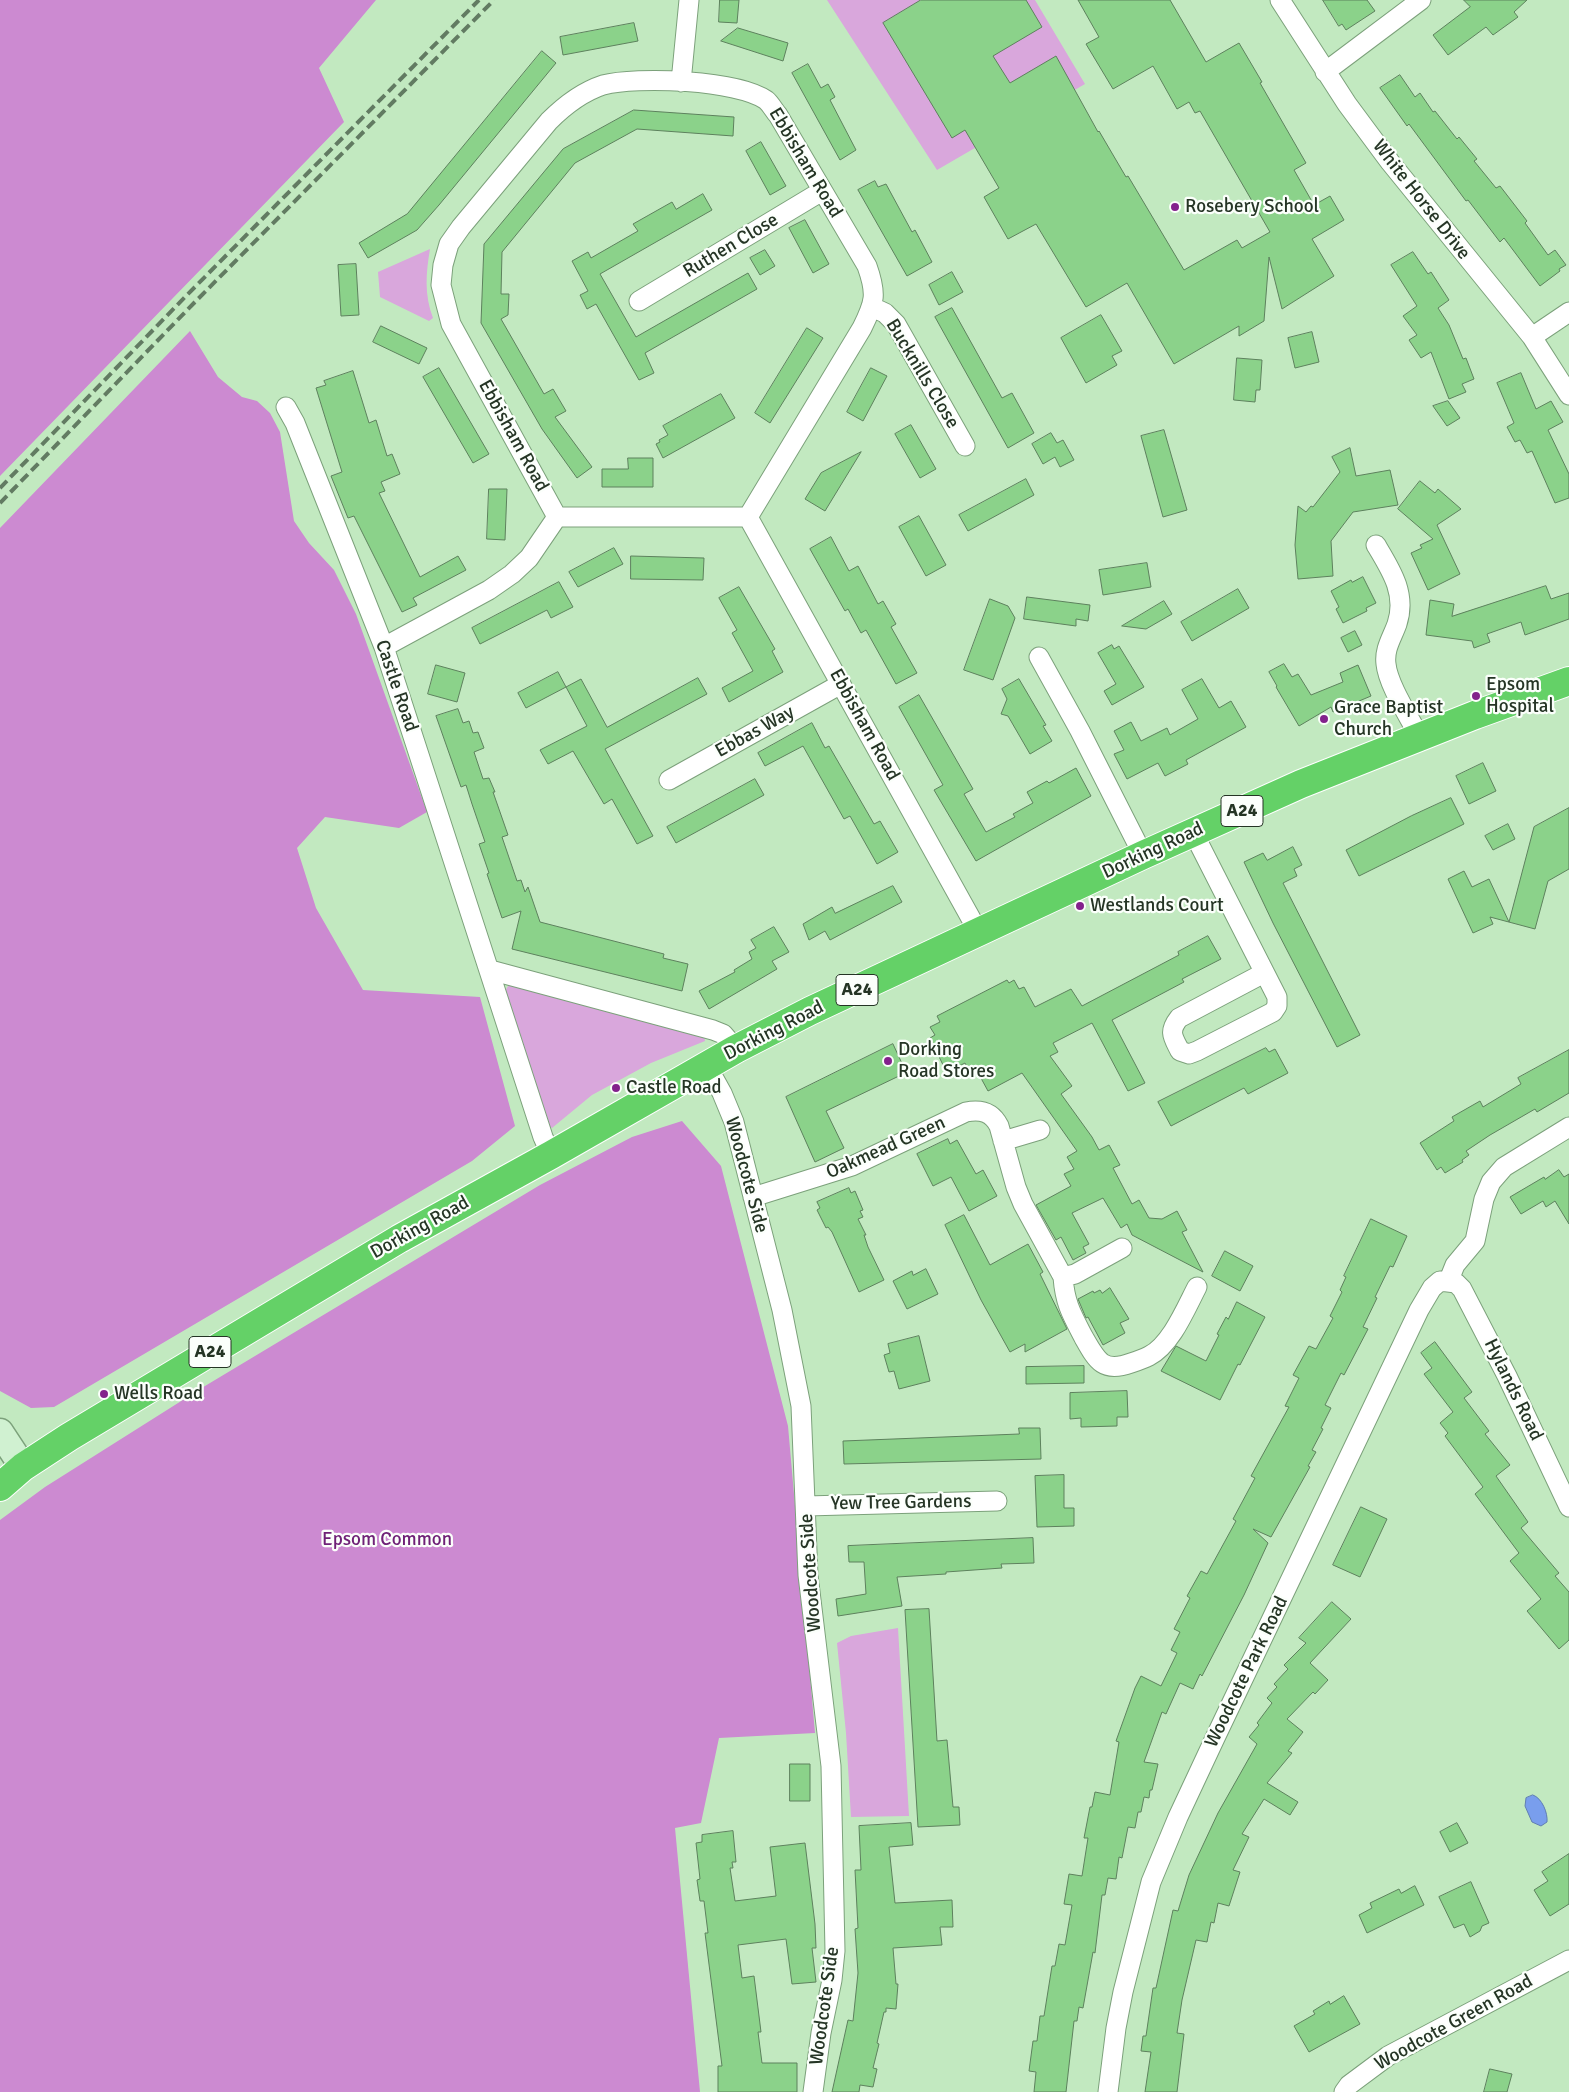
<!DOCTYPE html>
<style>
body{margin:0}
canvas{display:block;background:#c2e9c0}
</style>
<canvas width="1569" height="2092"></canvas>
<script>
const ctx = document.querySelector('canvas').getContext('2d');
ctx.lineJoin = 'round';
function fillPath(path, color) {
  ctx.fillStyle = color;
  ctx.fill(path, 'evenodd');
}
function trace(path, color, width, dash) {
  ctx.strokeStyle = color;
  ctx.lineWidth = width;
  ctx.lineCap = dash ? 'butt' : 'round';
  ctx.setLineDash(dash || []);
  ctx.stroke(path);
}
function drawText(font, color, halo, rows, align = 'center') {
  ctx.font = font + ' Signika,sans-serif';
  ctx.lineWidth = 4.5;
  ctx.setLineDash([]);
  ctx.textBaseline = 'middle';
  ctx.strokeStyle = halo;
  ctx.fillStyle = color;
  for (const [text, x, y, turn = 0] of rows) {
    ctx.save();
    ctx.translate(x, y);
    ctx.rotate((+turn || 0) * Math.PI / 180);
    ctx.textAlign = isNaN(turn) ? turn : align;
    if (halo) ctx.strokeText(text, 0, 0);
    ctx.fillText(text, 0, 0);
    ctx.restore();
  }
}
const green = new Path2D(`
 M827,0h208l50,84 -148,86z
 M430,249c-4,24 -6,45 3,69l-4,3 -49,-24 -2,-25z
 M510,983l194,52 1,6 -54,22 -59,32 -40,33 -7,-4 -40,-133z
 M898,1628l11,188 -58,1 -5,-84 -9,-90 14,-7z`);
const forest = new Path2D(`
 M0,0h376l-57,68 25,54 -344,354z
 M190,331l28,46 24,20 15,4 13,12 10,19 14,89 15,22 25,27 22,44 71,198 -28,16 -74,-11 -28,31 19,60 47,82 117,7 35,129 -43,35 -418,246 -23,1 -31,-17v-863z
 M682,1121l39,45 67,260 27,307 -96,5 -18,85 -26,5 25,264h-700v-572l45,-33 160,-101 335,-201 92,-48z`);
const water = new Path2D(`
 M1533,1795c9,3 15,18 14,27l-6,4 -9,-4 -7,-16 1,-8z`);
const building = new Path2D(`
 M720,0h19l-2,23 -18,-1z
 M921,0h105l16,27 -49,29 17,27 46,-27 42,76 1,-1 27,46 2,-1 56,94 53,-30 5,8 28,-16 -70,-121 -5,2 -6,-11 -12,7 -24,-43 -40,23 -27,-45 13,-7 -21,-37h92l36,62 33,-19 23,39 -2,1 46,80 -12,7 20,35 16,-9 14,24 -32,19 22,37 -52,33 -13,-52 -5,64 -25,15v-10l-65,38 -47,-81 -41,24 -50,-83 -28,15 -24,-42 15,-9 -34,-58 -13,8 -69,-115z
 M1323,0h44l8,11 -29,19 -4,-6 -3,2z
 M1464,0h63l-13,12 4,5 -25,18 -7,-8 -38,28 -15,-20 37,-28z
 M634,23l4,18 -75,14 -3,-18z
 M738,28l50,15 -5,18 -62,-20z
 M542,51l14,12 -117,142 -22,25 -49,28 -9,-15 48,-29z
 M808,64l13,24 7,-4 7,13 -5,3 26,50 -16,10 -48,-87z
 M1400,75l15,22 5,-4 13,19 2,-1 22,28 2,-2 18,22 -3,2 22,27 4,-2 27,35 -2,2 23,32 7,-5 11,15 -7,4 1,2 -20,15 -36,-48 -4,4 -32,-42 -2,1 -57,-77 -2,2 -27,-38z
 M634,110l100,7 -1,19 -96,-7 -62,34 -73,89 -1,42h8l-1,21 -7,4 43,75 9,-5 13,22 -11,6 37,50 -15,11 -35,-49 -61,-106 3,-79 79,-95z
 M761,142l25,44 -16,9 -24,-44z
 M875,181l3,6 8,-3 26,48 3,-2 17,32 -25,14 -49,-86z
 M703,194l9,16 -112,64 36,63 112,-64 9,16 -112,64 9,20 -15,7 -43,-76 -9,5 -7,-14 8,-4 -16,-30 16,-9 3,6 47,-27 -5,-7 39,-22 4,7z
 M805,220l24,44 -16,9 -24,-45z
 M765,250l10,16 -15,9 -10,-17z
 M1413,252l15,22 3,-2 18,28 -11,8 11,17 14,34 3,-1 8,21 -12,5 4,8 -17,7 -18,-47 -10,6 -12,-18 8,-5 -14,-19 14,-10 -26,-41z
 M356,264l3,51 -18,1 -3,-51z
 M952,272l11,20 -24,13 -10,-20z
 M952,308l50,90 10,-5 22,40 -26,15 -73,-131z
 M1101,315l21,36 -10,5 5,9 -31,18 -25,-45z
 M381,326l46,22 -8,16 -46,-22z
 M807,328l16,10 -53,85 -15,-10z
 M1312,332l7,30 -24,6 -7,-30z
 M1237,358l25,2 -2,30h-4l-1,12 -21,-2z
 M439,368l50,86 -16,9 -50,-86z
 M871,368l16,8 -24,45 -16,-9z
 M353,371l16,52 7,-3 11,36 5,-2 8,20 -19,8 4,9 -6,2 41,84 38,-21 8,14 -53,28 4,7 -15,7 -48,-96 -6,2 -17,-42 11,-4 -26,-84 10,-3 -2,-4z
 M1521,373l15,36 15,-8 12,21 -15,8 21,44v24l-14,5 -23,-52 -5,2 -7,-13 -5,2 -8,-15 7,-4 -17,-40z
 M721,394l14,24 -72,40 -7,-14 4,-2 -1,-2 9,-5 -5,-9z
 M1448,401l12,17 -13,8 -14,-20z
 M911,425l25,44 -16,9 -25,-44z
 M1164,430l23,80 -24,7 -22,-81z
 M1051,433l6,10 6,-3 11,20 -14,7 -5,-10 -12,7 -11,-20z
 M1350,448l6,28 34,-6 8,35 -45,7 -22,29 2,35 -35,3 -3,-34 3,-39 8,6 5,-6 2,1 27,-35 -8,-15z
 M861,452l-36,59 -20,-12 16,-26z
 M628,458h25v29h-51v-18h26z
 M1026,479l8,16 -66,36 -9,-16z
 M1420,481l15,12 3,-4 23,20 -24,16 23,49 -32,16 -17,-37 11,-5 -2,-3 13,-6 -35,-30z
 M489,489h18l-2,51 -18,-1z
 M919,516l27,49 -20,11 -27,-49z
 M831,537l18,34 9,-5 20,38 5,-3 13,23 -5,3 26,46 -21,11 -30,-54 -5,3 -13,-24 -3,2 -35,-62z
 M614,548l9,16 -45,23 -9,-15z
 M631,556l73,2 -1,22 -72,-1z
 M1147,563l4,24 -48,8 -4,-25z
 M1363,577l13,26 -10,5 1,3 -24,12 -7,-14 3,-2 -8,-16 20,-11 1,2z
 M559,582l14,25 -22,11 -4,-8 -67,34 -8,-16z
 M1546,586l5,13 18,-6v26l-44,16 -4,-13 -34,12 3,8 -16,6 -2,-7 -46,-6 4,-35 24,4 -2,12z
 M739,587l36,62 -3,2 11,21 -54,30 -7,-14 31,-17 -21,-38 5,-3 -18,-32z
 M1238,589l11,19 -57,33 -11,-19z
 M1027,597l63,8 -2,16 -12,-2v7l-52,-7z
 M990,599l18,7 7,12 -22,62 -29,-10z
 M1164,601l8,13 -26,15 -24,-3z
 M1355,631l7,14 -14,7 -7,-14z
 M1112,645l2,4 5,-3 25,41 -32,18 -8,-14 12,-7 -18,-31z
 M1284,664l8,13 6,-3 13,21 32,-13 -3,-9 18,-8 13,31 -38,16 -2,-5 -32,19 -23,-39 1,-1 -8,-14z
 M436,665l29,8 -8,29 -29,-8z
 M558,672l8,15 -40,21 -8,-15z
 M698,678l9,16 -102,55 48,87 -16,8 -25,-45 -8,5 -31,-53 -25,13 -8,-14 47,-24 -21,-39 15,-8 26,48z
 M1019,679l27,46 -3,1 9,15 -22,13 -22,-38 -7,-2 6,-15 -5,-10z
 M1202,679l17,29 12,-7 15,26 -60,33 2,4 -23,12 -7,-13 -31,16 -13,-25 10,-4 -10,-19 17,-9 10,19 26,-13 3,7 28,-16 -16,-29z
 M919,695l54,94 -9,5 22,38 29,-15 -2,-3 20,-11 -6,-11 20,-11 2,2 27,-15 15,28 -115,65 -42,-71 9,-5 -44,-78z
 M458,709l5,14 6,-2 4,12 5,-1 6,16 -10,4 9,27 6,-1 6,14h-2l15,43 -6,2 15,44 4,-1 4,12 3,-5 12,35 124,32 -1,4 25,6 -6,27 -170,-42 9,-38 -19,7 -15,-44 2,-1 -10,-29 6,-2 -13,-38 -6,-19 -5,2 -25,-71z
 M812,723l13,25 4,-2 45,78 6,-3 18,31 -21,12 -27,-48 -6,3 -41,-73 -38,20 -7,-13z
 M1483,763l13,28 -27,13 -13,-28z
 M755,779l9,16 -88,48 -9,-16z
 M1451,798l13,26 -105,52 -13,-26 65,-34z
 M1569,808v61l-21,12 -13,48 -45,-12 3,7 -20,9 -25,-54 16,-8 8,16 17,-8 20,43 25,-95z
 M1508,824l7,15 -22,11 -8,-14z
 M1293,847l9,18 -8,4 3,7 -14,7 77,152 -23,12 -64,-124 -29,-61 19,-9 4,7z
 M893,886l9,16 -72,38 -5,-9 -16,9 -6,-16 29,-17 3,6z
 M774,927l15,25 -17,9 5,8 -68,40 -10,-18 36,-19 -1,-2 18,-11 -3,-7 7,-4 -5,-8z
 M1208,936l13,23 -39,20 2,3 -72,38 33,63 -17,8 -36,-68 -39,20 5,9 -8,4 22,30 -11,8 31,43 7,13 10,-5 11,20 -7,3 19,36 7,-4 10,18 13,1 15,-8 10,19 -5,2 21,40 -71,-37 -5,-11 -6,4 -18,-30 -31,15 17,31 -6,3 3,6 -13,7 -12,-23 -5,3 -20,-35 35,-19 -7,-12 10,-5 -7,-12 10,-6 -55,-78 -34,18 -12,-22 -6,4 -5,-10 -12,6 -3,-6 -6,4 -14,-29 5,-3 -5,-8 10,-5 -3,-6 70,-36 2,3 5,-3 5,9 5,-2 11,20 36,-18 11,17 97,-51 -1,-3z
 M893,1044l12,26 -7,4 1,2 -73,35 18,37 -29,14 -29,-65z
 M1266,1048l3,4 6,-3 13,24 -40,21 -4,-6 -73,38 -13,-24z
 M1569,1050v43l-32,19 -2,-3 -45,26 -24,16 3,4 -7,5 1,2 -18,11 -4,-6 -4,3 -17,-27 34,-22 -2,-4 28,-16 3,6 38,-23 -3,-6z
 M948,1139l2,5 7,-4 19,34 7,-4 14,26 -28,15 -18,-34 -18,9 -16,-32z
 M1559,1170l5,7 5,-3v50l-14,-23 -9,6 -3,-6 -22,13 -11,-17 34,-20 1,2z
 M849,1188l2,5 4,-2 8,19 -3,1 3,6 -5,2 8,16h-2l4,12 16,33 -25,12 -27,-60 -4,-5 -2,1 -9,-18 3,-2 -3,-6z
 M964,1215l26,50 38,-21 15,28 -3,2 27,55 -42,23v-8l-15,8 -29,-52 -36,-75z
 M1371,1219l36,17 -14,31 -3,-1 -15,31 2,1 -14,29 5,2 -24,46 -3,-2 -16,32 6,3 -10,20 2,1 -11,21 4,2 -8,14 2,1 -39,70 -18,-8 15,14 -24,52 -42,81 -2,-2 -7,15 -13,-6 -14,31 -4,-2 -18,50 14,2 -6,26h-2l-1,8 -5,-1 -3,15h-3l-3,16 -7,-1 -6,31 -3,-1 -3,22 -8,-1 -3,17h-3l-7,58 -2,-1 -10,56 -4,-1 -2,14h-3l-8,71h-32l2,-20 -7,-1 4,-30h4l3,-25h4l8,-50h3l4,-22 6,1 7,-40 -8,-1 5,-30 13,2 6,-38h-4l6,-31h2l3,-15 15,3 9,-53 -3,-1 19,-53 6,-12 20,10 16,-33 -6,-3 9,-18 -6,-3 16,-31 -3,-2 14,-25 6,3 29,-53 -3,-2 22,-41 -4,-2 38,-69 -4,-1 14,-28 -6,-3 16,-29 7,3 17,-31 -3,-2 12,-24 -2,-2 6,-13 -2,-1z
 M1225,1251l28,15 -13,25 -28,-15z
 M926,1269l12,25 -31,15 -14,-28 19,-10 1,4z
 M1110,1288l19,31 -9,4 5,10 -22,12 -15,-28 -2,1 -8,-19 15,-8 1,2 6,-3 2,3z
 M1237,1302l28,15 -25,48 -2,-1 -18,36 -59,-29 15,-25 30,15 13,-26 -2,-1 9,-17 2,2z
 M919,1336l11,45 -31,8 -5,-18 -5,1 -5,-17 6,-2 -2,-9z
 M1435,1342l37,50 -8,6 25,33 -4,3 25,31 -14,11 32,46 -7,6 38,45 -4,3 14,16v48l-10,9 -32,-38 14,-12 -31,-38 9,-8 -44,-59 8,-7 -38,-51 3,-3 -8,-10 13,-11 -29,-38 8,-6 -11,-15z
 M1084,1366v17l-58,1v-17z
 M1127,1391l1,26h-11v9l-36,1v-9l-11,1v-26z
 M1019,1428h21l1,31 -197,5 -1,-23 176,-7z
 M1064,1475v33h10v18l-37,1 -2,-51z
 M1361,1507l26,12 -27,58 -27,-12z
 M1033,1538l1,25 -33,1 1,4 -56,4v2l-49,3 5,29 -64,10 -2,-17 30,-5 -2,-32h-15l-1,-16z
 M1332,1602l19,17 -41,44 18,17 -13,14 -2,-2 -26,27 16,13 -15,19 4,2 -25,30 31,19 -8,13 -26,-16 -22,35 7,3 -16,33 7,2 -11,34 -11,-3 -4,20 -3,-1 -4,20 -11,-2 -14,60 -5,33 7,1 -7,58h-32l6,-40 -10,-1 2,-15h3l7,-48h3l17,-78 5,1 11,-36 29,-62 39,-69 -8,-7 10,-12 -2,-2 15,-20 -5,-5 10,-11 -3,-3 14,-15 -4,-4 22,-22 -7,-5z
 M929,1609l8,132 10,-1 6,67h6l1,18 -42,2 -13,-217z
 M790,1764h20v37h-20z
 M911,1823l2,22 -24,2 6,56 57,-3 1,27h-13l2,18 -49,3 3,36h2l-2,25 -10,-1v4h-2l-7,31 2,1 -6,24 4,1 -4,18 -13,-2 -1,7h-27l16,-72 5,1 5,-48 -3,-44 3,-1 -3,-58h6l-2,-44z
 M1457,1823l11,20 -18,9 -10,-20z
 M733,1831l3,31h-4l1,6h-3l5,33 41,-5 -6,-49 35,-4 10,81 1,24h-4l4,34 -24,2 -6,-45 -48,6 4,33 12,-2 7,56h-3l4,31h35v29h-79v-26h4l-17,-133h3l-4,-32h-4l-3,-21 3,-1 -4,-36 6,-1v-7z
 M1569,1854v50l-19,12 -16,-26 14,-9 -6,-9z
 M1471,1882l18,41 -7,3 -2,5 -10,6 -6,-13 -10,4 -15,-31z
 M1415,1886l9,19 -57,28 -8,-18 13,-7 -2,-5 29,-14 2,4z
 M1344,1996l16,28 -51,28 -15,-26 21,-12 -2,-3 16,-10 1,3z
 M1490,2069l22,5 -5,18h-23z`);
const street = new Path2D(`
 M1280,0l67,104 43,58 142,175 37,58
 M1325,72l96,-72
 M681,82l8,-82
 M639,301l183,-110
 M872,307l13,6 11,11 69,122
 M1532,337l37,-25
 M286,407l9,16 89,224 159,490 8,18
 M748,517l114,-189c13,-26 15,-34 5,-62l-89,-151c-4,-4 -7,-11 -12,-15 -29,-20 -129,-24 -163,-15 -21,7 -38,20 -54,36l-88,106 -12,17 -6,21 -2,20 10,39 106,193h191l231,416
 M1376,545c15,25 31,49 21,79 -5,14 -13,25 -11,40 2,21 24,54 34,74
 M384,647l105,-57 23,-16 17,-16 28,-41
 M1039,657l41,74 63,124
 M669,780l172,-96
 M1193,832l84,165v9l-4,6 -76,39 -8,3 -9,-3c-7,-14 -12,-19 -1,-33l85,-45
 M490,970l223,60 10,4 13,15
 M707,1066l15,27 12,29 48,188 19,96 7,169 23,191 4,185 -3,29 -11,53 -8,59
 M1003,1141l37,-11
 M753,1197l99,-31 114,-54c15,-3 26,0 33,14l17,61 7,17 40,73
 M1122,1248l-47,26 -12,3c2,27 9,38 21,61 13,23 19,35 47,25 6,-2 12,-4 18,-7 22,-11 37,-48 48,-69
 M1449,1280l6,-15 20,-24 9,-42 7,-17 13,-15 65,-40
 M806,1506l191,-5
 M1108,2092l8,-64 7,-36 28,-110 27,-65 37,-79 204,-428 13,-22 8,-7 16,2 6,6 45,87 62,131
 M1344,2092l5,-7 39,-29 181,-96`);
const secondary = new Path2D(`
 M0,1432l23,35`);
const highway = new Path2D(`
 M0,1487l23,-20 46,-30 330,-198 152,-84 185,-106 74,-38 333,-156 158,-71 174,-69 94,-34`);
const rail = new Path2D(`
 M0,488l187,-193 292,-295
 M0,503l194,-200 300,-303`);
const markers = [
 [1175,207,5,"#83228c"],
 [1476,696,5,"#83228c"],
 [1324,719,5,"#83228c"],
 [1080,906,5,"#83228c"],
 [888,1061,5,"#83228c"],
 [616,1088,5,"#83228c"],
 [104,1394,5,"#83228c"]
];
const shields = [
 [1242,811,42],
 [857,990,42],
 [210,1352,42]
];
const shieldNames = [
 ["A24",1242,811],
 ["A24",857,990],
 ["A24",210,1352]
];
const streetNames = [
 ["Ebbisham Road",805,163,59],
 ["White Horse Drive",1421,200,52],
 ["Ruthen Close",731,246,-31],
 ["Bucknills Close",922,374,59],
 ["Ebbisham Road",513,436,61],
 ["Castle Road",396,686,71],
 ["Ebbisham Road",864,725,61],
 ["Ebbas Way",755,732,-29],
 ["Dorking Road",1153,851,-25],
 ["Dorking Road",774,1031,-27],
 ["Oakmead Green",886,1148,-24],
 ["Woodcote Side",746,1175,75],
 ["Dorking Road",420,1228,-29],
 ["Hylands Road",1513,1390,64],
 ["Yew Tree Gardens",901,1503,-1],
 ["Woodcote Side",811,1573,-94],
 ["Woodcote Park Road",1247,1672,-64],
 ["Woodcote Side",825,2006,-82],
 ["Woodcote Green Road",1454,2023,-29]
];
const poiNames = [
 ["Rosebery School",1185,207],
 ["Epsom",1486,685],
 ["Hospital",1486,707],
 ["Grace Baptist",1334,708],
 ["Church",1334,730],
 ["Westlands Court",1090,906],
 ["Dorking",898,1050],
 ["Road Stores",898,1072],
 ["Castle Road",626,1088],
 ["Wells Road",114,1394]
];
const parkNames = [
 ["Epsom Common",387,1540]
];
fillPath(green, '#d9a7dc');
fillPath(forest, '#cc8ad1');
fillPath(water, '#799eed');
trace(water, '#607eb1', 1);
fillPath(building, '#8bd28a');
trace(building, '#5d815d', 1);
trace(street, '#7ca17b', 21);
trace(secondary, '#7ca17b', 29);
trace(highway, '#fff', 30);
trace(street, '#fff', 19);
trace(secondary, '#d0f1d1', 26);
trace(highway, '#64d167', 28);
trace(rail, '#627b62', 4, [10, 5]);
for (const [x, y, r, color] of markers) {
  const dot = new Path2D();
  dot.arc(x, y, r, 0, 2 * Math.PI);
  ctx.fillStyle = color;
  ctx.fill(dot);
  trace(dot, '#fbfffb', 2);
}
for (const [x, y, w] of shields) {
  const box = new Path2D();
  box.roundRect(x - w / 2, y - 15.5, w, 31, 4);
  ctx.fillStyle = '#fbfffb';
  ctx.fill(box);
  trace(box, '#253525', 1);
}
drawText('bold 18px', '#253525', null, shieldNames);
drawText('19px', '#253525', '#fbfffb', streetNames);
drawText('19px', '#253525', '#fbfffb', poiNames, 'left');
drawText('19px', '#6f2177', '#fbfffb', parkNames);
</script>
